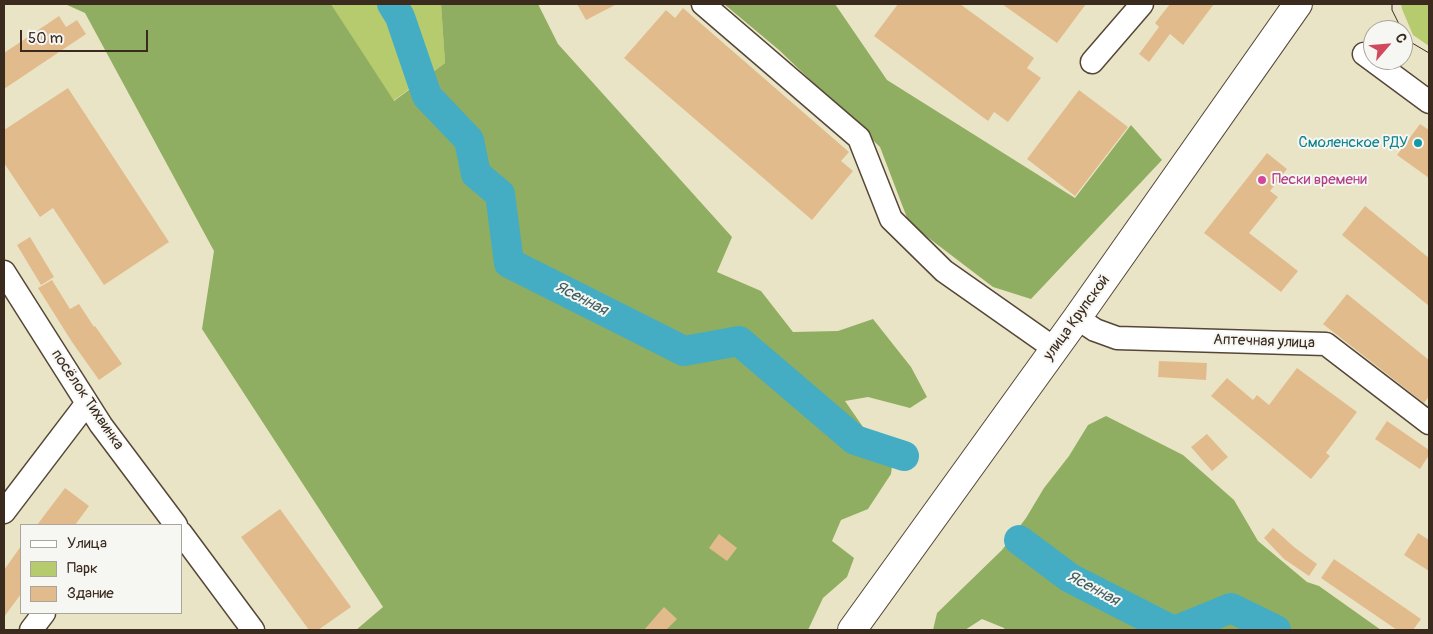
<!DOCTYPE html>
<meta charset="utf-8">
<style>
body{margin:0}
#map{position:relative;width:1433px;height:634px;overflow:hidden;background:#eae4c6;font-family:Pangolin,sans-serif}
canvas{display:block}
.frame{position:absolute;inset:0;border:5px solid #3b2a1e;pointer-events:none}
.legend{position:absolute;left:20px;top:524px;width:162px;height:90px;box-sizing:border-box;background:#f6f6f2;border:1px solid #aba49d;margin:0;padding:6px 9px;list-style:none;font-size:15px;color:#3b2a1e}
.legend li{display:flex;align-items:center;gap:10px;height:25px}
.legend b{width:25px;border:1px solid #aba49d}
.north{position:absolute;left:1363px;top:20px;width:50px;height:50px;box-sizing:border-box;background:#f6f6f2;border:1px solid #aba49d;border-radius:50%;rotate:63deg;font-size:14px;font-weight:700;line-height:20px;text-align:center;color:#3b2a1e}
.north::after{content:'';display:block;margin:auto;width:18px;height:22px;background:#d1495b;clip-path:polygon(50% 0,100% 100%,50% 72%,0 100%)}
.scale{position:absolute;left:20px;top:30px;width:128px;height:22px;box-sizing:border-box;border:2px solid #3b2a1e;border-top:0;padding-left:6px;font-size:15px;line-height:18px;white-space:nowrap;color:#3b2a1e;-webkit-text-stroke:4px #f6f6f2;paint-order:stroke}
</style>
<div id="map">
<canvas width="1433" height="634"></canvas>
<div class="frame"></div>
<ul class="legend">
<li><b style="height:6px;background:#fff"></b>Улица</li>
<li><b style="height:14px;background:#b6ca6e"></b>Парк</li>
<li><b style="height:14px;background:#e2bb8d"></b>Здание</li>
</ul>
<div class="north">С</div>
<div class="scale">50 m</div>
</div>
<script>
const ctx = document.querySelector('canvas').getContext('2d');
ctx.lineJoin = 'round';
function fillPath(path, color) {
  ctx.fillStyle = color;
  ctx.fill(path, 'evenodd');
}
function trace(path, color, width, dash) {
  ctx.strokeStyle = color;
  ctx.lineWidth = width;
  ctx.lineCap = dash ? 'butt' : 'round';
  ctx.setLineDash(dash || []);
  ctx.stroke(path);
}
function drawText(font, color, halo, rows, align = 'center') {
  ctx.font = font + ' Pangolin,sans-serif';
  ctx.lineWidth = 4;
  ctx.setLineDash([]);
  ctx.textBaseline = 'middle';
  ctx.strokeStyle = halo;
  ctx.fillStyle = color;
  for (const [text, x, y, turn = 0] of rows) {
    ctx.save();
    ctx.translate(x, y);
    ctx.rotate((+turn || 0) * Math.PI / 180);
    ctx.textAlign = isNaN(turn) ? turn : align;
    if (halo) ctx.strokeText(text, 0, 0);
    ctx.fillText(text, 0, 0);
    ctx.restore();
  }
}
const green = new Path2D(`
 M331,4h110l4,59 -52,38z
 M1401,4h28v42l-16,-11 -11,-26z`);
const forest = new Path2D(`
 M65,4h266l63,97 51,-38 -4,-59h97l20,40 174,193 -15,35 44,19 32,41 45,-1 35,-12 38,48 16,30 -17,11 -42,-11 -23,4 18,26 32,15 -4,32 -23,35 -27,11 -9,21 22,17 -7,19 -24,21 -15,32h-452l27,-23 -181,-278 12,-78 -129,-238z
 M724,4h111l52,76 188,118 56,-73 31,35 -131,139 -38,-12 -84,-64 -29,-76 -101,-97z
 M1106,416l77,39 51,45 24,41 49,41 12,4 62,44h-376l-1,-2 -22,-9 -17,11h-32l4,-17 65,-63 24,-32 18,-30 25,-32 19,-31z`);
const river = new Path2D(`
 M392,4l8,13 27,79 42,44 7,34 24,20 9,69 175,88 55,-10 116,99 49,16
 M1019,540l51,38 102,52
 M1177,630l54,-22 45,22`);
const building = new Path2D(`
 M577,4h40l-31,16z
 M898,4h62l74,54 -7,10 14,10 -33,44 -14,-10 -6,9 -114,-85z
 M1002,4h84l-29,39z
 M1170,4h44l-31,41 -13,-11 -21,28 -10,-8 20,-27 -4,-4z
 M683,8l166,144 -8,9 12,10 -41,49 -188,-162 42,-48 9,8z
 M59,16l7,11 11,-7 9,14 -82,55v-36z
 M68,88l101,154 -65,43 -51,-77 -13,9 -36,-54v-33z
 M1079,90l49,37 -53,69 -48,-37z
 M1420,124l9,6v48l-32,-23z
 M1267,153l20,16 -17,22 8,6 -29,36 49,38 -17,21 -77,-59z
 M1365,206l64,52v48l-87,-71z
 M30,237l24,40 -13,8 -24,-40z
 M52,280l18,29 9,-5 15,23 1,-1 27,38 -23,16 -27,-38 -34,-54z
 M1347,294l82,66v36l-5,7 -101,-79z
 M1159,361l48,2 -1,17 -48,-3z
 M1297,368l60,44 -31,41 4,3 -19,23 -100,-83 16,-18 26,22 4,-5 12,10z
 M1387,421l42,29v5l-9,14 -45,-30z
 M1207,434l21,23 -16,14 -21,-24z
 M65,488l24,18 -14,19h-38z
 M280,509l71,98 -33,23h-9l-68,-93z
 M1273,528l21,19 23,17 -8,12 -25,-17 -20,-21z
 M1418,533l11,7v31l-25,-16z
 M719,534l18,14 -10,13 -18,-13z
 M21,546v48l-17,23v-47z
 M1334,559l87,60 -8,11h-16l-76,-52z
 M664,607l13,12 -11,11h-22z`);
const minor = new Path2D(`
 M703,4l156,134 32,81 53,52 111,78
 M1364,54l65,48
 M1092,62l50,-58
 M4,272l97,153 75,100
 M1077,318l18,12 22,8 209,6 103,79
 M4,512l83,-109
 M181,533l72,97
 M31,630l13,-17`);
const major = new Path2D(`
 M852,630l225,-312 221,-314`);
const tram = new Path2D(`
 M1392,4v6l10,20
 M1403,31l4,9 22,13`);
const markers = [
 [1418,143,5,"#0f9aa8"],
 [1262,180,5,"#d1479c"]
];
const cultureNames = [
 ["Смоленское РДУ",1408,143]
];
const hotelNames = [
 ["Пески времени",1272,180]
];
const streetNames = [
 ["улица Крупской",1077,318,-54],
 ["Аптечная улица",1264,342,2],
 ["посёлок Тихвинка",87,400,56]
];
const waterNames = [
 ["Ясенная",581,299,27],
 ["Ясенная",1093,589,28]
];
fillPath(green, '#b6ca6e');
fillPath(forest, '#90ae61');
trace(river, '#44adc3', 30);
fillPath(building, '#e2bb8d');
trace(minor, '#554637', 25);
trace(major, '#554637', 30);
trace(minor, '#fff', 22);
trace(major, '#fff', 28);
trace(tram, '#3b2a1e', 1);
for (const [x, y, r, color] of markers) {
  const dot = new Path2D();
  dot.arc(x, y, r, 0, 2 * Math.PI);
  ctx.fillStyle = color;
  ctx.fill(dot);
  trace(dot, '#f6f6f2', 2);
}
drawText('15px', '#0d838f', '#f6f6f2', cultureNames, 'right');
drawText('15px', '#b23c85', '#f6f6f2', hotelNames, 'left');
drawText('15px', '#3b2a1e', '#f6f6f2', streetNames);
drawText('italic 16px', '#3f5e60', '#f6f6f2', waterNames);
</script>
